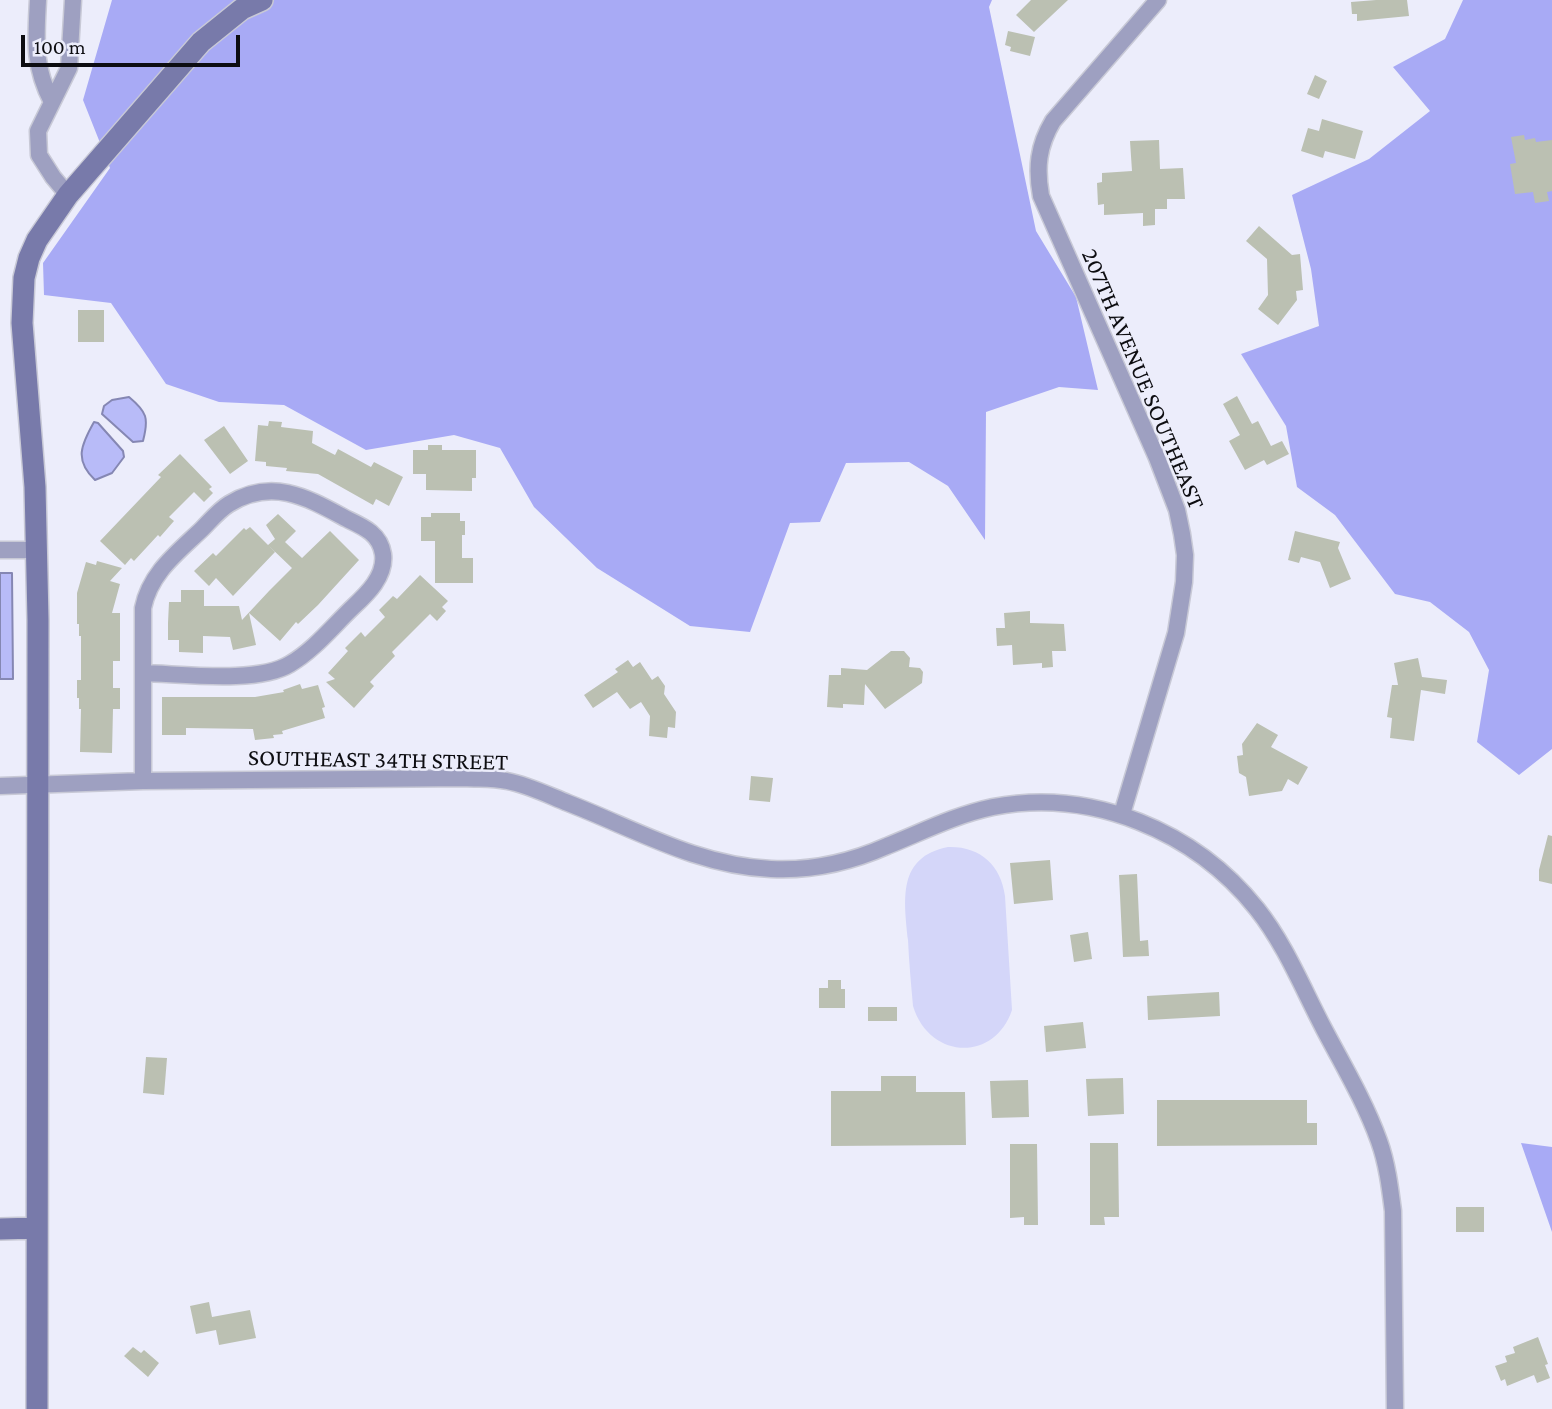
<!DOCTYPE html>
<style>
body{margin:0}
#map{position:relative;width:1552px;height:1409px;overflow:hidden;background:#ecedfb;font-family:"Crimson Pro",serif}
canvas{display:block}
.scale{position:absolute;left:21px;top:35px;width:219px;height:32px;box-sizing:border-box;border:4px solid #0d0d11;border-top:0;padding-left:9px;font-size:21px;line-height:24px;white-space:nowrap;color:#0d0d11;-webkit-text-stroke:5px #ecedfb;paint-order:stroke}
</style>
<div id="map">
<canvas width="1552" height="1409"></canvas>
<div class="scale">100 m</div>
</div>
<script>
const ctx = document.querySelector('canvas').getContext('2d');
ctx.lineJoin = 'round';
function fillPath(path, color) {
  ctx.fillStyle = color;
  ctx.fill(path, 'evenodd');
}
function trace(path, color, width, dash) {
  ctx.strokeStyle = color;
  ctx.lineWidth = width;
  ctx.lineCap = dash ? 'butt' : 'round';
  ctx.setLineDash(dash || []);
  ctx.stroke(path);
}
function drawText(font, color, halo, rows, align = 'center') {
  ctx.font = font + ' "Crimson Pro",serif';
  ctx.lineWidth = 5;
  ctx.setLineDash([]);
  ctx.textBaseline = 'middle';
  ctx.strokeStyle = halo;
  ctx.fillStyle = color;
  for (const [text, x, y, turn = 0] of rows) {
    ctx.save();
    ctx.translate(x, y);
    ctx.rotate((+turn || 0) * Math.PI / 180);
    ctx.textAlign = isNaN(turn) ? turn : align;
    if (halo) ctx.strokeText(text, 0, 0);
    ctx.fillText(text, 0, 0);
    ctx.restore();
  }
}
const green = new Path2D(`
 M948,847c32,-1 53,18 57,49l7,114c-18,53 -83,49 -99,-4 -2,-22 -4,-44 -5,-66 -4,-40 -11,-83 40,-93z`);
const forest = new Path2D(`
 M112,0h880l-3,7 47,224 40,66 22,93 -39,-3 -73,25 -1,128 -37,-54 -39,-24 -63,1 -26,59 -30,1 -40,109 -60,-6 -93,-58 -63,-61 -34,-59 -46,-13 -88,15 -82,-45 -65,-3 -53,-18 -55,-81 -67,-8 -1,-32 67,-95 -27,-68z
 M1463,0h89v749l-33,26 -42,-33 12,-72 -20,-38 -39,-30 -35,-8 -60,-79 -38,-28 -11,-61 -45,-72 78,-28 -8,-57 -19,-74 77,-36 61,-48 -37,-44 52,-28z
 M1521,1143l31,4v85z`);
const water = new Path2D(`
 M129,397c18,15 20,21 14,44l-10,1 -31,-28 2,-8 8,-6z
 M94,422l4,1 25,28 1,6 -12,16 -17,7c-21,-20 -14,-35 -1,-58z
 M0,573h12l1,106h-13z`);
const building = new Path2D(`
 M1031,0h37l-34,32 -18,-17z
 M1376,0h31l2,16 -52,5v-7h-5l-1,-12z
 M1008,31l27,6 -5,19 -20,-5 1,-4 -6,-2z
 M1315,75l12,6 -8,18 -12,-5z
 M1322,119l41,12 -8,28 -30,-8 -2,7 -22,-7 7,-23 11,3z
 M1524,135l1,5 10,-2 1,4 16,-2v51l-5,1 2,9 -14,2 -2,-11 -18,2 -5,-30 6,-1 -5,-26z
 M1159,140l1,29 23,-1 2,31h-18v10h-12v16l-12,1v-13l-39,2v-11l-6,1 -1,-22 5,-1v-9l30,-2 -2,-30z
 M1259,226l33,29 8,-1 3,36 -7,1 1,9 -19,25 -20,-16 10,-14 -1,-36 -21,-18z
 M78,310h26v32h-26z
 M1237,396l15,28 6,-3 13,25 11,-5 7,13 -22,11 -3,-5 -19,10 -16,-29 11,-6 -17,-31z
 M269,421l13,1 -1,5 32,4 -1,12 23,12 3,-6 33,18 3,-5 29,15 -14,29 -13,-7 -3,6 -55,-31 -32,-3 1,-3 -21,-2v-4l-11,-1 3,-36 10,1z
 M224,426l24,35 -18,13 -26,-34z
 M428,445h14v5h34v28h-4v13l-46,-1v-16h-13v-24h15z
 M180,454l32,33 -3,2 4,4 -9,9 -10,-10 -25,25 5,4 -14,16 -2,-2 -24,26 -3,-3 -6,7 -25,-24 61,-64 -3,-2z
 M431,513h29v8h5v14h-3v23h11v25h-38v-42h-14v-24h10z
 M278,514l18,17 -11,11 17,16 28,-27 29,29 -41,45 -20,19 -2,-2 -16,19 -31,-28 7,32 -23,5 -3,-13 -27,-1v17l-24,-1v-12h-11v-17l1,-21h12v-12h23v16h35l3,14 27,-29 23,-23 -23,-22 6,6 -42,44 -17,-18 -7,8 -15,-15 19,-18 3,3 28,-28 2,2 4,-3 18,18 7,-6 -9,-14z
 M1295,531l45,11 -2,6 13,31 -21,9 -10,-26 -19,-5 -2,6 -11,-3z
 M97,561l25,7 -12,13 10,3 -8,29h8v48h-7v27h7v21h-7l-1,44 -32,-1 1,-43h-2v-11h-2v-18h4v-44h-2v-12h-2v-31l9,-31 10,3z
 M420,575l28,26 -6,6 4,4 -9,10 -7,-7 -38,38 3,4 -25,26 4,4 -20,22 -28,-26 9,-3 -7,-6 20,-22 -3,-3 16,-16 4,5 20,-20 -6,-7 14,-14 4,3z
 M1030,611v12l34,1 2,27h-14l1,16 -11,1v-5l-29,2 -1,-20 -15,1 -1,-18h9l-1,-15z
 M891,651h13l6,7 -1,9 11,1 3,4 -1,11 -37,26 -20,-25 -1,21 -21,-1v4l-16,-1 2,-32h12v-7l26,2z
 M1418,658l4,19 25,3 -2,14 -24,-4 -7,51 -24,-3 2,-20 -5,-1 5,-32h6l-4,-22z
 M628,660l5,7 7,-5 12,18 6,-4 7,10 -1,8 12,18 -1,16 -7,-1 -1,11 -18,-2 1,-20 -9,-14 -11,7 -13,-17 -24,16 -9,-13 34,-23 -3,-3z
 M300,684l2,5 16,-4 7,22 -3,1 3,10 -43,13 1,3 -10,1 1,3 -19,2 -2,-11 -67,-1v7h-24v-38h93l29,-5 -1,-2z
 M1257,723l21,12 -7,12 37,20 -10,18 -10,-6 -6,12 -33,5 -3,-19 -7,-4 -2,-17 6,-1 -1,-11z
 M751,776l22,2 -3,24 -21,-2z
 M1548,835l4,1v48l-13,-3v-11z
 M1050,860l3,40 -39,4 -4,-41z
 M1137,874l3,67 8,-1 1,16 -26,1 -4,-82z
 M1088,932l4,27 -18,3 -4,-27z
 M828,980h13v9h4v19h-26v-20h9z
 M1219,992l1,24 -72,4 -1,-24z
 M868,1007h29v14h-29z
 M1083,1022l3,26 -40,4 -2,-26z
 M146,1057l21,1 -3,37 -21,-2z
 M881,1076h35v16h49l1,53 -135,1v-55h50z
 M1123,1078l1,36 -36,2 -2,-37z
 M1028,1080l1,37 -37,1 -2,-37z
 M1157,1100h150v23h10v22l-160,1z
 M1090,1143h28l1,74h-15l1,8h-15z
 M1010,1144h27l1,81h-14v-8l-14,1z
 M1456,1207h28v25h-28z
 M209,1302l3,15 38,-7 6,28 -37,7 -3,-15 -20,4 -6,-28z
 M1538,1337l10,27 -3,1 5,13 -13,5 -3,-8 -27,11 -2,-7 -4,2 -6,-15 12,-4 -2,-6 10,-3 -2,-6z
 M133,1347l8,6 3,-3 15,13 -11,14 -24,-21z`);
const street = new Path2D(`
 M38,0c-2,39 -5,66 14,102
 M68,195l-15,-18 -14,-22 -1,-24 31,-63 4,-68
 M0,550h36
 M143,781v-173c7,-35 34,-55 59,-79 8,-8 17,-19 27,-25 44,-27 79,-6 118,15 17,8 33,15 36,35 3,22 -16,40 -30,53 -20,19 -39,43 -63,57 -33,20 -107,10 -146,9
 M0,786l143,-5 322,-3c14,1 28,0 42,3 21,4 41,14 61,22 67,26 130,63 203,66 39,2 80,-7 116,-23 35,-14 68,-31 106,-39 99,-19 202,24 264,102 28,35 46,80 67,120 19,36 41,73 55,112 8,22 11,46 14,70l2,198
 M1122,814l54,-181 8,-51 1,-27 -3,-21 -5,-24 -20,-52 -116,-262c-5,-28 -3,-50 12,-75l105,-121`);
const secondary = new Path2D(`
 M0,1229l36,-1
 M37,1409l1,-789 -3,-133 -13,-164 2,-45 5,-20 8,-18 31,-45 133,-153 41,-33 20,-9`);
const streetNames = [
 ["207TH AVENUE SOUTHEAST",1143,379,67],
 ["SOUTHEAST 34TH STREET",378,760,1]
];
fillPath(green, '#d4d6f9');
fillPath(forest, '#a8aaf5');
fillPath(water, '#b8bbf8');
trace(water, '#8587b3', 2);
fillPath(building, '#bbc0b2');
trace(street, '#c8c9d6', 19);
trace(secondary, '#c8c9d6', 24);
trace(street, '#9ea0c1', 16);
trace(secondary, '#787aaa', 21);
drawText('24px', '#0d0d11', '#ecedfb', streetNames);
</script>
